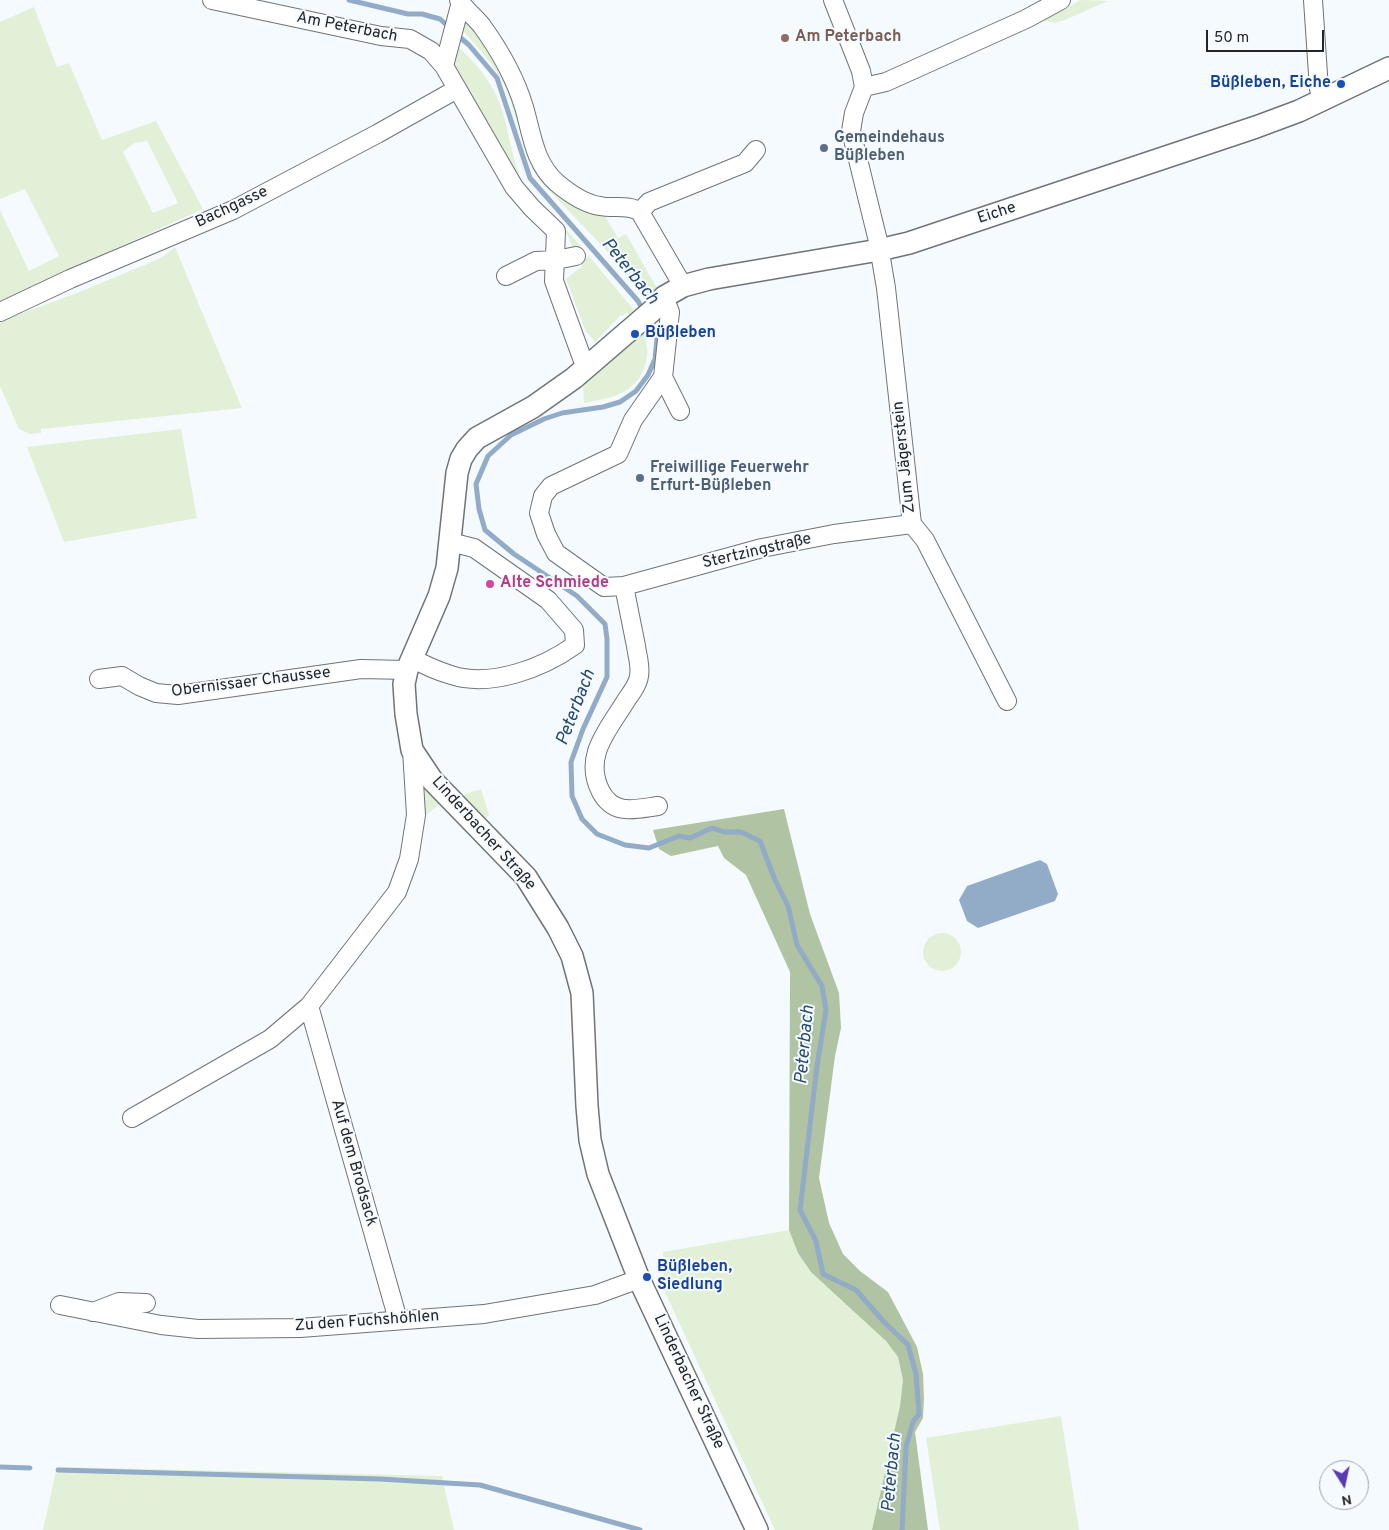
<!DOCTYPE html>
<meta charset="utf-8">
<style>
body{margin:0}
#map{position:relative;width:1389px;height:1530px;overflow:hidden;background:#f5faff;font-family:Overpass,sans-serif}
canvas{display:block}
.north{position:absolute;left:1319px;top:1460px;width:50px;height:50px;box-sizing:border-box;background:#f5faff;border:1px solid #a1a5a9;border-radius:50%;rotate:170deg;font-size:14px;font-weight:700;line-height:20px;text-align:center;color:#232527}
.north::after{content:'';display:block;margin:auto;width:18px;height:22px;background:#583bb3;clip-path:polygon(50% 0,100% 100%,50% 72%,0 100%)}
.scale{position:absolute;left:1206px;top:30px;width:118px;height:22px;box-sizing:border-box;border:2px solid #232527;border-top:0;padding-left:6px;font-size:15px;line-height:18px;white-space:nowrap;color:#232527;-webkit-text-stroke:4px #f5faff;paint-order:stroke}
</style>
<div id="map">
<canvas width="1389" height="1530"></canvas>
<div class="north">N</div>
<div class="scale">50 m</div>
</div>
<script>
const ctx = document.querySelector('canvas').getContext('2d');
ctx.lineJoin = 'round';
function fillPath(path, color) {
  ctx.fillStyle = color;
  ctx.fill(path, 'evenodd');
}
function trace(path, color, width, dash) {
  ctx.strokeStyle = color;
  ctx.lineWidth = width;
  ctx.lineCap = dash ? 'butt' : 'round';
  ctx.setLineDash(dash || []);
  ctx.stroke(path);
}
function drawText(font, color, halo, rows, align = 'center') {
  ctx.font = font + ' Overpass,sans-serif';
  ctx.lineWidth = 4;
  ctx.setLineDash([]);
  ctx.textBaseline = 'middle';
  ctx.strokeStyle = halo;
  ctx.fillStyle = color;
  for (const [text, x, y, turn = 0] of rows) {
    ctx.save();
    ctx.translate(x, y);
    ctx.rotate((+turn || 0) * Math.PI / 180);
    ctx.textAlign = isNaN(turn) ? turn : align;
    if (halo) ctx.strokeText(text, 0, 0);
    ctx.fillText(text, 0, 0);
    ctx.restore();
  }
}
const green = new Path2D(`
 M1080,0l28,1 -43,19 -10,3 -12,-3 23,-11z
 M34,7l23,60 12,-4 33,77 54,-19 47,88 -203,92v-91l29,61 30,-15 -34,-67 -25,10v-177zM147,141l31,62 -25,10 -30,-61 11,-9z
 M466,19l15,15 26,48 25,76 72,56 14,24 8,-4 31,54 -10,10 -23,-29 -79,-83c-22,-29 -26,-66 -40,-99 -10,-22 -26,-38 -41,-55l-5,-3z
 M454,43c22,19 41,42 49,70 6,21 9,44 17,64l5,8 56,61 -7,5 -6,-15 -46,-49 -68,-114 -2,-20z
 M175,247l67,161 -201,21v4l-11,1 -11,-5 -19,-43v-69l10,-5 2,5 70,-26 79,-33z
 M589,256l45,54 -5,5 -2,-2 -5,3 -1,-1 -26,27 -10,-12 -19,-51 16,-13 -2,-3z
 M644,331c1,8 5,19 3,26 -6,36 -34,41 -63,46l-1,-17z
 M181,429l16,89 -133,24 -37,-95z
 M423,781l21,20 -17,13 -4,-2z
 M481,789l8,26 -4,4 -25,-23z
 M923 952a19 19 0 1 1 38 0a19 19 0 1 1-38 0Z
 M789,1230l9,23 88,88 12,16 5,23 -3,26 -28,124h-97l-111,-240 -1,-38z
 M1061,1416l18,114h-139l-14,-92z
 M57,1467l385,9 12,54h-411z`);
const forest = new Path2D(`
 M784,809l26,105 29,79 2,35 -6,28 -16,122 10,45 14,31 17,17 28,21 29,55 6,27 1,24 -1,20 -8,14 13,98h-56l28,-124 3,-26 -5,-23 -12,-16 -75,-69 -13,-19 -9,-23 1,-258 -44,-97 -22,-17 -6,-12 -47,10 -12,-7 -6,-19z`);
const water = new Path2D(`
 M1040,860l7,4 11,30 -3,7 -77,27 -11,-7 -8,-21 8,-14z`);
const stream = new Path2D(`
 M349,0l59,14h14l18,5 10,9
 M456,34l13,11 28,33 33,100 108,123 6,11
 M649,319l8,20 -2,20 -7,16 -12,16 -16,11 -17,5 -41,6 -18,6 -33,16 -23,21 -12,28 3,25 6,21 29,24 63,42 28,28 2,15v38l-24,52 -12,33 1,34 10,23 15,15 28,11 24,3 30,-12 11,2 22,-10 12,4h17l19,9 15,39 13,26 9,39 25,41 4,24 -9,56 -17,144 16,31 7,33 33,16 28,32 24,23 8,29 3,40 -6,8 -7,25 -4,83
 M0,1467l30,1
 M58,1470l322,9 100,6 160,45`);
const minor = new Path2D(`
 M212,0l169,36 29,3 21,12 13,15 70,121 18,21 24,23 -2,50 32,88
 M459,0c6,10 16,17 23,26 18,25 33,51 42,81 8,27 10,56 33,76 12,10 27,21 43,23 14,3 29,-2 40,6l43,74
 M833,0l28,71 3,16 -10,26 -3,18 27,110 8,47 26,236 13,16 82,161
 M1313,0l6,89 4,11
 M444,66l17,-64
 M864,87l22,-5 140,-63 35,-19
 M640,212l9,-10 96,-39 11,-13
 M506,276l30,-15 20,-1 20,-4
 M664,297l6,15 -7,65 -30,43 -15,34 -67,32 -8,10 -4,17 7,21 10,19 48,34 20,-1 138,-38 72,-14 78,-10
 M0,312l70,-33 163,-69 144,-76 80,-45
 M663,377l17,34
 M624,586c4,20 8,40 12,60 1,9 5,20 3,30 -1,8 -7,16 -12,23 -18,30 -45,57 -26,93 13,24 34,17 57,14
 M412,658c12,7 26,13 39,17 40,13 92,-7 124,-30l-1,-15 -26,-30 -74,-52 -24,-6
 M99,679l23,-3 17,10 17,7 22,2 183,-26 46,1
 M309,1006l89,314
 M132,1118l138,-79 39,-33 88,-114 12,-33 7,-44 -4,-65
 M60,1305l101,20 37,4 102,-1 184,-14 111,-19 44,-16
 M93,1312l26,-10 27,1`);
const tertiary = new Path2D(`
 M757,1530l-118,-251 -41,-105 -8,-34 -3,-34 -5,-113 -10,-37 -14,-28 -32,-51 -94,-97 -20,-30 -6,-36 -2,-30 3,-14 32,-74 8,-28 10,-95 4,-14 6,-10 10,-11 56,-31 41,-29 79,-68 11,-13 19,-11 26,-7 170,-29 30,-7 347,-116 43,-16 90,-43`);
const markers = [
 [785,38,5,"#8d6e63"],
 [1341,84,5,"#1a4fb4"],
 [824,148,5,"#5c6f8a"],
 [635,334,5,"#1a4fb4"],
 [640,478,5,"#5c6f8a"],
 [490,584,5,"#d1479c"],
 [647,1277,5,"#1a4fb4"]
];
const streetNames = [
 ["Am Peterbach",347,28,11],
 ["Bachgasse",232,208,-25],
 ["Eiche",997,214,-18],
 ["Zum Jägerstein",905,457,-96],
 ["Stertzingstraße",757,552,-13],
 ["Obernissaer Chaussee",251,683,-7],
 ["Linderbacher Straße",483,834,48],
 ["Auf dem Brodsack",353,1163,74],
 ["Zu den Fuchshöhlen",367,1322,-4],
 ["Linderbacher Straße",688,1382,65]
];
const educationNames = [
 ["Am Peterbach",795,38]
];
const transitNames = [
 ["Büßleben, Eiche",1331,84,"right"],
 ["Büßleben",645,334],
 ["Büßleben,",657,1268],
 ["Siedlung",657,1286]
];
const serviceNames = [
 ["Gemeindehaus",834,139],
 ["Büßleben",834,157],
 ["Freiwillige Feuerwehr",650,469],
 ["Erfurt-Büßleben",650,487]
];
const hotelNames = [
 ["Alte Schmiede",500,584]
];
const waterNames = [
 ["Peterbach",629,272,51],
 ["Peterbach",577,708,-69],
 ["Peterbach",806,1045,-85],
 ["Peterbach",893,1473,-85]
];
fillPath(green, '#e2f0d8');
fillPath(forest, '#b0c3a2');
fillPath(water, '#92abc7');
trace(stream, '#92abc7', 5);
trace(minor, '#6f747a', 20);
trace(tertiary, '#6f747a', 24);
trace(minor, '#fff', 18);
trace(tertiary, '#fff', 21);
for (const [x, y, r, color] of markers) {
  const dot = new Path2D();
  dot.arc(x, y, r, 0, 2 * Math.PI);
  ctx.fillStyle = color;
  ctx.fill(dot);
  trace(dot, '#f5faff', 2);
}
drawText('16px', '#232527', '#f5faff', streetNames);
drawText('bold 16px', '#785e54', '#f5faff', educationNames, 'left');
drawText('bold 16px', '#164399', '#f5faff', transitNames, 'left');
drawText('bold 16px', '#4e5e75', '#f5faff', serviceNames, 'left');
drawText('bold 16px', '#b23c85', '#f5faff', hotelNames, 'left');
drawText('italic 18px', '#254970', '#f5faff', waterNames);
</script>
